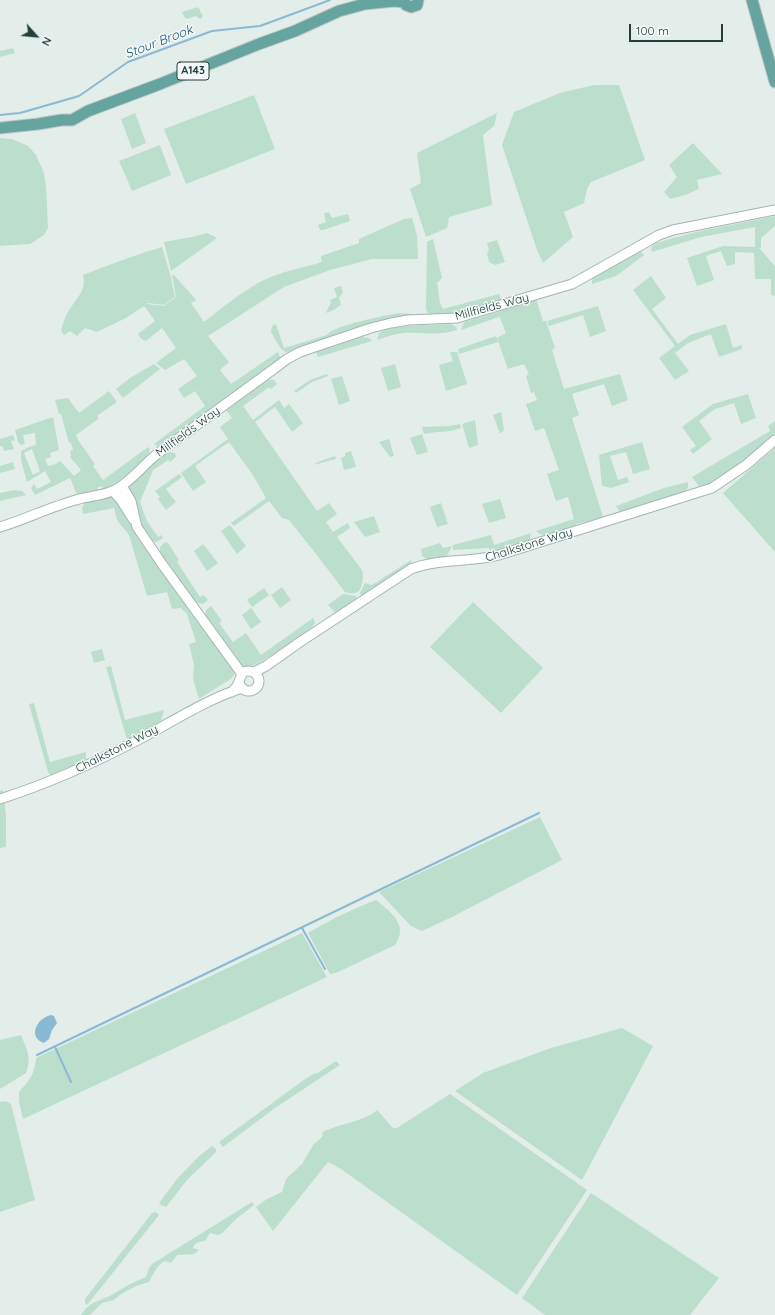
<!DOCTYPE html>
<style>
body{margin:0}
#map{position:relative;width:775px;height:1315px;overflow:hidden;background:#e3edea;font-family:Quicksand,sans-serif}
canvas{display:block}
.north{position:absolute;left:16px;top:16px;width:40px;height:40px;-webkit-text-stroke:3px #f4f9f8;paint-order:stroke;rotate:117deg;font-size:11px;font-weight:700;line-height:16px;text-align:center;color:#223f3d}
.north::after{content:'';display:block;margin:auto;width:14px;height:18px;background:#223f3d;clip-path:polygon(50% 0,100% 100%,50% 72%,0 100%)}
.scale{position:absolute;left:629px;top:24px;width:94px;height:18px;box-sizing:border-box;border:2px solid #223f3d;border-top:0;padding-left:5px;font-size:12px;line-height:14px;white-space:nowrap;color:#223f3d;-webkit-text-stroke:3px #f4f9f8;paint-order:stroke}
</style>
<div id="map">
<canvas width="775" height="1315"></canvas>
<div class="north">N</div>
<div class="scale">100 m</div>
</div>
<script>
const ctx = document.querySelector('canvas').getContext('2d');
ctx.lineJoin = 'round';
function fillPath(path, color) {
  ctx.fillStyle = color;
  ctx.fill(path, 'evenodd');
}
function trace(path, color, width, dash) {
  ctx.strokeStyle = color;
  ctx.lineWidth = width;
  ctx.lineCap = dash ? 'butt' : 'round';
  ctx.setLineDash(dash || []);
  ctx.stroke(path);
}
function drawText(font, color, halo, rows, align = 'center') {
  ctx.font = font + ' Quicksand,sans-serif';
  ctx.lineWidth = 3;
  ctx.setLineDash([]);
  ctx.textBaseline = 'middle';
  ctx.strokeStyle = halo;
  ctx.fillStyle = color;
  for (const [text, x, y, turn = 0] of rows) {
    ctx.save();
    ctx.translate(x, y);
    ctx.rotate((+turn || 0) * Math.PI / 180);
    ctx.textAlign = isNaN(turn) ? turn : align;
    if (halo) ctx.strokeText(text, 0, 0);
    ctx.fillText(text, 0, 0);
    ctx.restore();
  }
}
const green = new Path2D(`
 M198,7l5,9 -3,3 -4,-3 -9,3 -2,-1 -3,-6z
 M13,48l2,5 -15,4v-6z
 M594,85h25l26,75 -54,22 -4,7 -3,14 -20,9 9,25 -30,26 -6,-13 -35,-105 12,-33 46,-19z
 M254,95l21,54 -89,35 -22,-55z
 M135,113l11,30 -14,6 -11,-30z
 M497,113l-3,13 -11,9 9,70 -43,12 -2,11 -21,9 -16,-48 11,-6 -4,-30z
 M0,138l12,1 16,7 8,9 8,18 2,14 2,41 -4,7 -14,9 -30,2z
 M693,143l29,31 -25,6 2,9 -14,6 -15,4 -6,-7 13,-15 -8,-12z
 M160,145l11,30 -39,16 -13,-30z
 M329,212l3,6 16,-4 2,7 -27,9h-3l-2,-5 8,-3 -2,-9z
 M775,216v10l-14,12v10h-2l16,18v30l-4,-1v-16h-16l-1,-26 -19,-1v12l-8,2 -6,-15 -15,5 8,24 -17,6 -10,-28 36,-12 31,1 1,-1v-19l-54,10 -49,15 -1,-2 1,-4 2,-2 12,-4 30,-8z
 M412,218l5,18 1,23h-46l-42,11 -46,17 -76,49 21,26 -9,8 11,14 47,-32 2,5 -1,5 -117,84h-5l-3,-2 51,-38 -10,-15 -11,7 -6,-9 19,-13 -13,-17 -19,11 -9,-7 20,-15 -14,-20 -16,13c-4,-1 -6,-3 -8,-7l17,-13 -11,-15 -18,12 -29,14 -12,-4 -8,8 -7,-5 -6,4 -3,-5c2,-6 4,-13 7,-18 7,-13 19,-20 15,-37 26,-10 52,-20 79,-28l8,27 5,23 -11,8 -16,-2 -1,1 17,2 12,-9 -4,-22h2l22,25 -5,3 13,19c18,-14 36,-29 56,-40 19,-10 42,-14 62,-20l-1,-6 38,-13v-4l45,-20z
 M207,233l10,5 -46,33 -7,-29 28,-5z
 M433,239l9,39 -5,5 3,20 3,6 56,-15 3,8c-17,5 -58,21 -74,12l-2,-5 1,-67z
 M497,240l8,22 -10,3 -6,-3 -2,-8 2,-4 -2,-7z
 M636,252h5l3,3 -28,21 -24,8v-3l1,-4z
 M651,276l15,22 -14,11 26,35 12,-9 36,-11 7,24 9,-3v4l-23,8 -8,-23 -23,9 -13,10 14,18 -14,9 -16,-22 16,-12 -42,-56z
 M341,286l2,6 -4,6 2,7 -7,5 -8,3 5,-11 -1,-2 7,-3 -3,-9z
 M536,299l7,22h3l9,27 -3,2 12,39 56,-15 8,26 -16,6 -8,-22 -32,10 7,21 -7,3 31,99 -27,7v1c-11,5 -27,14 -38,8l-2,-2 38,-12 -6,-22 -12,4 -9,-27 12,-4 -15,-42 -9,3 -9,-27 11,-4 -3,-8 -3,1 -5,-17 3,-2 -5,-10 -16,5 -11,-31 9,-5 -8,-20 1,4 -38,13 3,-8 34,-10v-1z
 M598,306l8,25 -16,6 -7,-22 -34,11 -2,-5z
 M398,313l16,1 -124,39c-9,0 -14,-13 -19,-21l1,-6 4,-2 8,24 43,-13c7,-10 57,-19 71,-22z
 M451,324l5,3 1,3c-18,6 -35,2 -53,3 -10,1 -18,4 -27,7l2,-7c16,-9 52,-8 72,-9z
 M496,336l2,6 -39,12 -1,-5z
 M362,337l7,1 3,3 -54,16 -2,-5z
 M450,352h7l10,32 -21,7 -7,-26 14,-4z
 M154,364l6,5 -37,29 -7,-9 14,-11z
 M395,364l6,23 -13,4 -7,-23z
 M327,374l1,2 -16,6 -16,11 -2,-2 16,-11z
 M342,376l8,25 -11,4 -8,-26z
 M268,379l6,1 3,4 -6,5 -2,-2 -26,19 10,14 26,-20 5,8 5,-4 14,19 -11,9 -17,-25 -20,15 62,89 12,-8 8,11 -11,8 7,10 15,-9 2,5 -13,9 25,33c2,6 1,22 -7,23 -3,1 -8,0 -10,-1l-29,-38 -27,-34 -7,-2 -13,-17 -35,25 -3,-3 35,-25 -13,-23 -24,-33 -34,24 11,16 -13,9 -12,-18 47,-34 -8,-12 12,-9 -6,-8z
 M109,391l8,11 -19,13v4l-22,16 2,5 17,24 -2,2 10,14 45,-33 2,3c-5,18 -30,33 -47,39l-1,-3 -4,1v3l-21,5 -7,-17 -35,17 -4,-7 3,-4 3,5 14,-7 -6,-11 -18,11 -6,-22v-9l8,-4 7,-2 -1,-12 -12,2 2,9 -4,1 -3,-3 -3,-12 38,-13 6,33 -9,3 1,4 -6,2 3,7 8,-2 4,-3 14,15 7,-6 -11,-13 1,-1 -1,-5 3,-1 -2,-7h-2l-8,-29h-2l-4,-14 13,-2 11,15zM32,449l8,22 -7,4 -9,-22z
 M748,394l8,24 -15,6 -7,-21 -19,6 -16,12 13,18 -19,15 -3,-4 6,-4 -14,-19 31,-23z
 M501,412l3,18 -4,4 -7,-19z
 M475,420l3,25 -9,3 -7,-24z
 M775,421v15c-19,16 -50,50 -76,50l-7,-9 78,-46 -2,-5z
 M460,424l1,4c-13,5 -24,3 -37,6l-2,-7 28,-1z
 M422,434l6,18 -11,3 -7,-17z
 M13,435l2,5 -4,1 3,8 -10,2 -2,-5h-2v-7z
 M389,439l5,17 -4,1 -11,-15z
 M642,442l8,27 -17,5 -7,-22 -16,4 8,24 9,-3 2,5 -18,6 -9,-2 -3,-31z
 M775,448v104l-52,-59z
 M351,451l5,16 -12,3 -3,-12 4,-2v-3z
 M166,452h5l4,1 1,4 -6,5 -2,-2 -15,10 -13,32 7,19 11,16 3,-2 2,3 -7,4c-16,-4 -23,-40 -28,-55l13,-11 9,-11z
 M335,456l1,3 -23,6 7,-4z
 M13,462l2,7 -15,4v-7z
 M179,474l3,3 -16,12 10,13 -10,8 -8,-11 2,-2 -5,-6z
 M688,482v6l-6,5 -59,19 -4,-1 -3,-5 48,-18z
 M15,490l7,1 4,4 -26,6v-8z
 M114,496l15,23 7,14 99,139 -3,6 -33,21 -6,-20 1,-14 -5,-21 7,-2 -9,-28 -6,-6 -9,1 -5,-17 -20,4 -18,-61 -12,-15 -3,-12 -31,6 -1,-6 3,-6 20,-5z
 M500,499l6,19 -17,5 -7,-19z
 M441,503l7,21 -11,3 -7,-20z
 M374,516l6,16 -15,5 -11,-15z
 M230,525l16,21 -9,8 -16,-23z
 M531,533l-1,6 -3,3 -36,11 -2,-5 -36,2v-5l38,-10 3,10z
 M165,542l3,1 11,17 -2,2 23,35 4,-2 4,5 -5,4 -5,-1 -4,-3 -34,-46v-7z
 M440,543l3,5 9,-2 -6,12c-9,1 -17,4 -24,-2l-1,-7z
 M203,544l15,19 -11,8 -13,-20z
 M411,560l1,4 -51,33 -1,-4 5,-10 7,2z
 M282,587l9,13 -11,8 -9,-13z
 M264,588l5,7 -17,12 -5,-7z
 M343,594l13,2 1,3 -20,15 -9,-9z
 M473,602l70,66 -42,45 -71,-66z
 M211,606l11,15 -3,2 14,19 13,-9 15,22 52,-37 2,5c-5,10 -55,41 -68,45l-5,-2 -2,-3 -35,-47 1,-6z
 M251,608l10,14 -10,7 -9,-14z
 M102,649l3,11 -11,3 -3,-11z
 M111,666l14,54 39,-10 -3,11 -34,19 -21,-73z
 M34,703l16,59 36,-10v8l-35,15 -3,-3 -19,-68z
 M3,790l3,26v31l-6,1v-57z
 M540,817l22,43 -112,58 -28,13 -11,-5 -32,-34z
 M376,900c15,12 33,25 19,45l-57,27 -8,2 -22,-41c22,-13 44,-24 68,-33z
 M302,933l25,44 -304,142 -4,-17v-10c10,-11 16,-18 17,-34z
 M622,1028l31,18 -71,134 -127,-89 28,-18 35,-13 33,-12z
 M21,1035c6,15 11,22 5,38l-26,16v-49z
 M336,1061l4,4 -65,43 -52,39 -4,-5 82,-60 12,-8 5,-1z
 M450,1094l137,96 -70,105 -176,-126 -13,-7 -55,69 -17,-24 11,-8 15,-7 4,-13 16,-15 11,-19 9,-8 1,-5c15,-8 43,-11 54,-22l16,18h4z
 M6,1101l5,3 24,96 -35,12v-110z
 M212,1146l4,3v3l-29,28 -21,27 -5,-2 -2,-2 18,-24 21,-22z
 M591,1193l128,85 -29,37h-145l-23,-17z
 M252,1202l2,3 -18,14 -15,15 -4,1 -7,-2 -5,8c-5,0 -11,2 -12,7l6,2 -5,4 -17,1 -6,8 -6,-2c-8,4 -12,13 -16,21l-13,4 -15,8 -7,6 -12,3 -8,8 -5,4h-8l5,-7 7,-5 17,-7 18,-11 18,-8 3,-9 3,-4z
 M155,1212l2,1 2,2 -72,90 -2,-2v-4l67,-86z`);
const water = new Path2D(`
 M51,1015l3,1 3,7 -5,7 -3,9 -5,4c-17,-6 -7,-25 7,-28z`);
const stream = new Path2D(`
 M0,115l20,-2 59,-17 49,-34 84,-31 48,-5 70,-26
 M302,928l23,41
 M55,1047l16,35
 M37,1055l502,-242`);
const minor = new Path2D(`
 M122,486l9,15 6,26 25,37 80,110
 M113,491l8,9 12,19
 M0,527c26,-8 50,-20 76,-27 12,-4 27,-4 39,-10 17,-9 27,-24 42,-36l114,-83 16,-12 13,-7 71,-24 20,-5 17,-3 49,-2 115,-34 87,-49 14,-5 102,-20
 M254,672l12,-6 34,-24 111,-73c28,-11 59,-6 88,-14l213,-67 34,-23 29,-25
 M232,692c2,-3 5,-5 6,-8 4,-8 2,-16 16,-12 15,13 -8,29 -15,11
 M0,799c47,-15 94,-36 138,-59 34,-18 67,-40 104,-52`);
const major = new Path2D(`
 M404,0l2,5 5,2 6,-2 1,-5
 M752,0l23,82
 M0,128l38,-4 24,-4h10l16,-9 72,-27 99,-40 36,-13 44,-20 26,-7 29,-3 10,1`);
const shields = [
 [193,71,32]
];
const shieldNames = [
 ["A143",193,71]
];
const streetNames = [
 ["Millfields Way",492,307,-15],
 ["Millfields Way",188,432,-36],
 ["Chalkstone Way",529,545,-17],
 ["Chalkstone Way",117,749,-27]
];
const waterNames = [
 ["Stour Brook",159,42,-21]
];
fillPath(green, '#bbdfcc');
fillPath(water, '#8abad3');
trace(stream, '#8abad3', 2);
trace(minor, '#a5b5b3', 11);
trace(major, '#c1c9c9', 13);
trace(minor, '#fff', 9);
trace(major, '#66a49f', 11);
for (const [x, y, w] of shields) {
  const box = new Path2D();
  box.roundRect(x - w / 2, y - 9, w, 18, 3);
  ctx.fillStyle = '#f4f9f8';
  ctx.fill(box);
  trace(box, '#223f3d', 1);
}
drawText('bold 11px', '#223f3d', null, shieldNames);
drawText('12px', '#223f3d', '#f4f9f8', streetNames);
drawText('italic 13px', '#1a5a7d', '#f4f9f8', waterNames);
</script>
